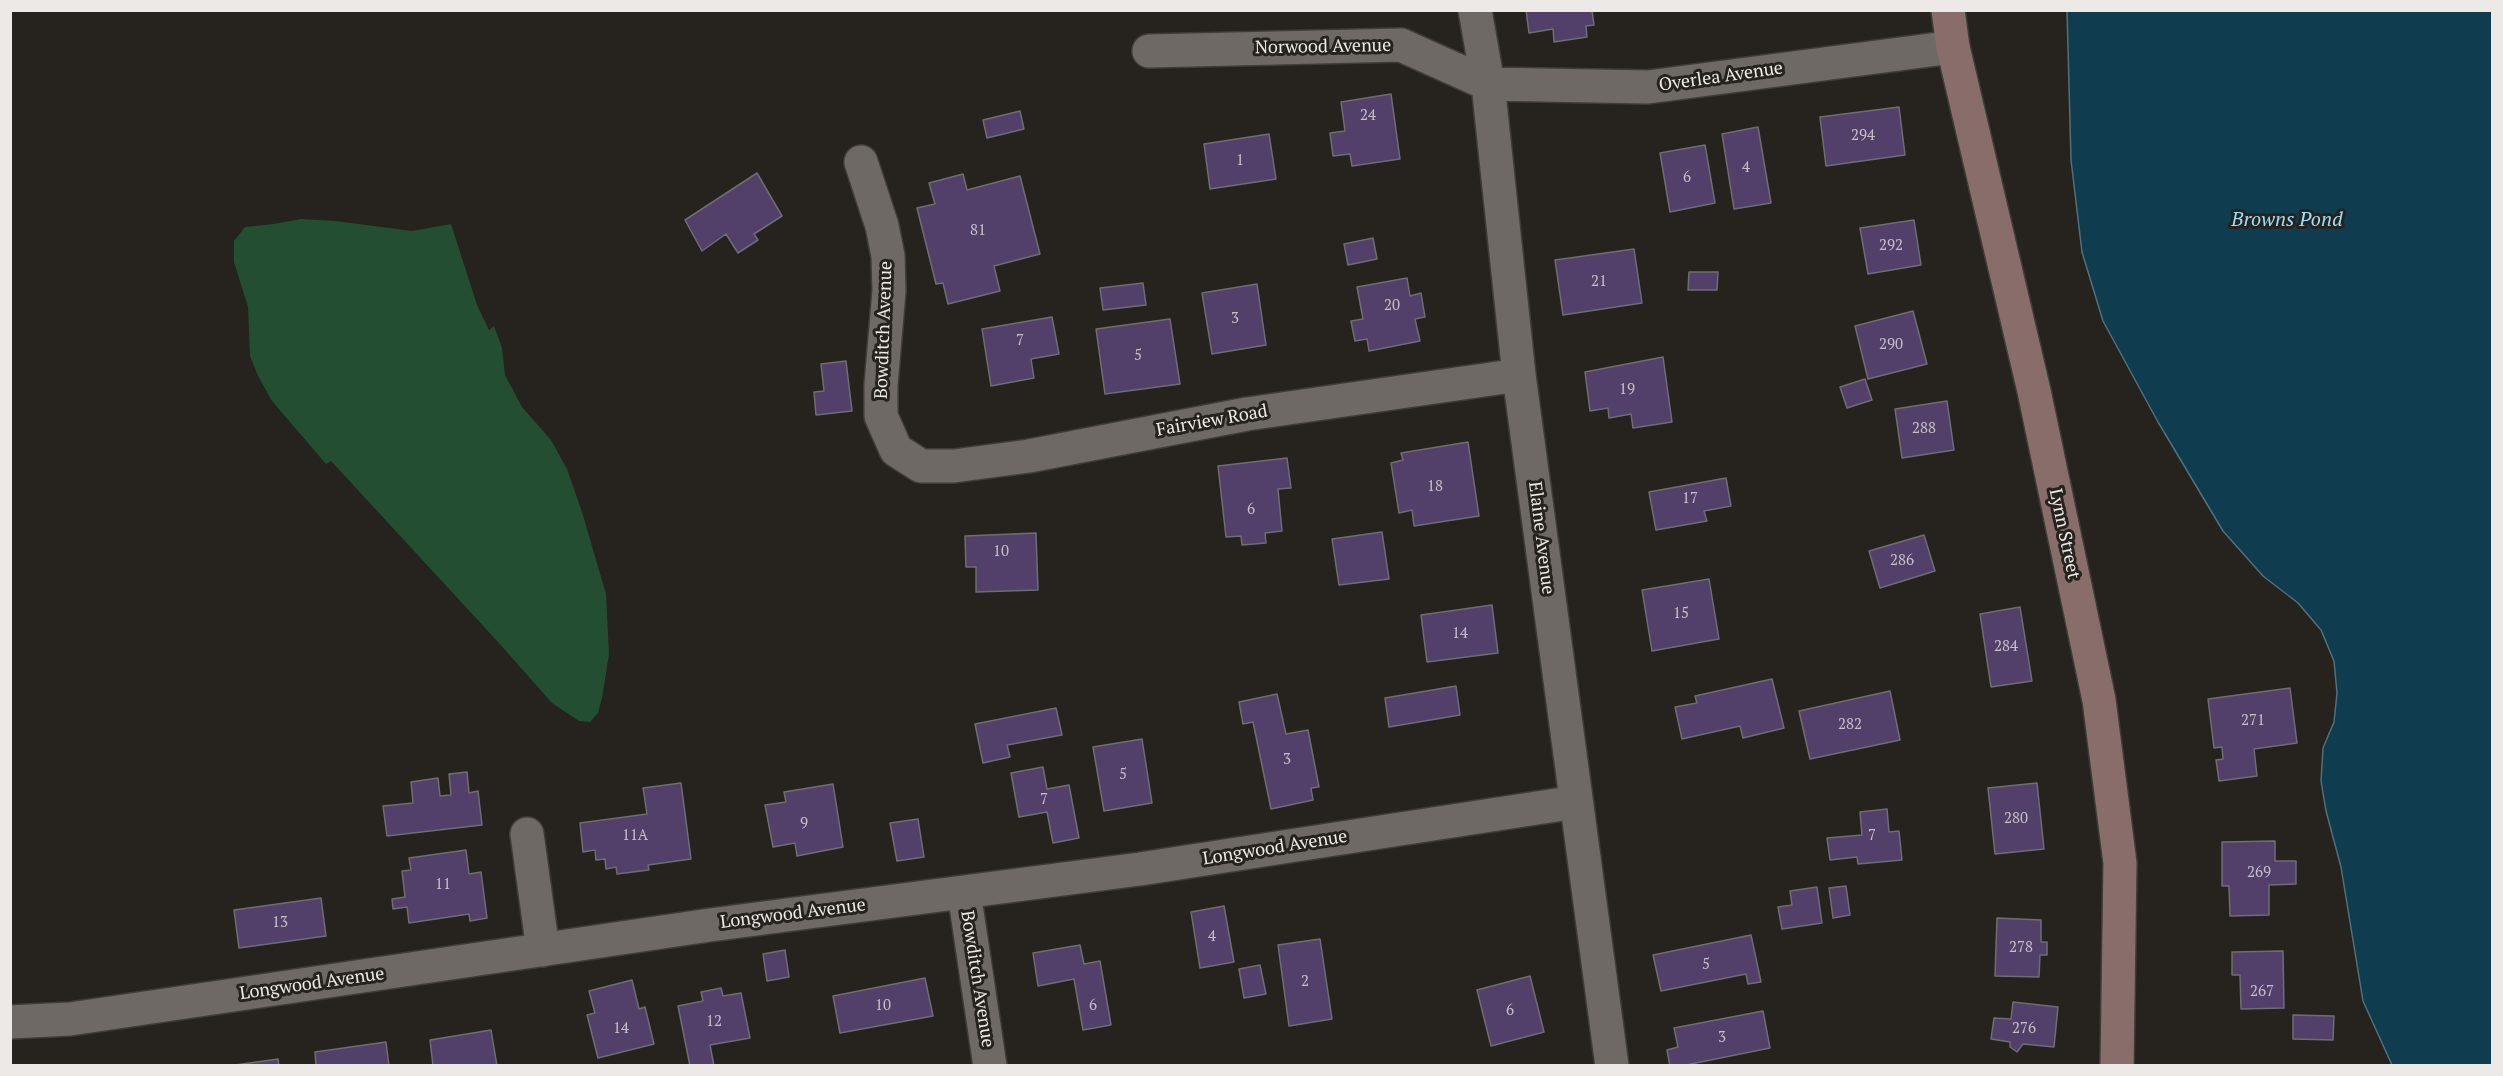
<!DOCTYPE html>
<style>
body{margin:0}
#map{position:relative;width:2503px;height:1076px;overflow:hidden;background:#26221e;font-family:"PT Serif",serif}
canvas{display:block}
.frame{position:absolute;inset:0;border:12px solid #ece9e6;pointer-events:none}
</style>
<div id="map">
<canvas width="2503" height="1076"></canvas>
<div class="frame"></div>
</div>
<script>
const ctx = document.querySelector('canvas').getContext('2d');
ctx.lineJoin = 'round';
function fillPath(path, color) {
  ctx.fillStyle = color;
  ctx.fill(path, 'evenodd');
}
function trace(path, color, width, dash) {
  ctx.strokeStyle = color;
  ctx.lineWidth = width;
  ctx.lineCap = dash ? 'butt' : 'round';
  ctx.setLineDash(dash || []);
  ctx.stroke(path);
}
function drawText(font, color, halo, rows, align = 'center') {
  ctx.font = font + ' "PT Serif",serif';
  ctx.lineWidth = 6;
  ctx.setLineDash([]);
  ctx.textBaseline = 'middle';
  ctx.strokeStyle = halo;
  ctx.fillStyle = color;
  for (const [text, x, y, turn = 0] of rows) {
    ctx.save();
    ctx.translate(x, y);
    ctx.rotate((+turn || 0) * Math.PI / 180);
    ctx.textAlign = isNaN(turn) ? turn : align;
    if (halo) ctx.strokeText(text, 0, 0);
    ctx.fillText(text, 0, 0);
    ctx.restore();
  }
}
const green = new Path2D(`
 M301,219l35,2 76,10 39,-7 26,81 12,25 5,-4 8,22 3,27 17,32 29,33 16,29 15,43 24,82 3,60 -7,44 -4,15 -8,9 -11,-1 -27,-18 -54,-61 -167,-181 -5,3 -54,-63 -14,-25 -8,-20 -2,-49 -14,-45v-21l11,-14 29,-3z`);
const water = new Path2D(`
 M2067,11h425v1054h-100l-29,-64 -22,-134 -15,-56 -5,-30 2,-33 11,-26 3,-29 -3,-32 -13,-31 -23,-27 -35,-27 -40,-45 -65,-109 -55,-101 -21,-69 -11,-92z`);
const building = new Path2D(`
 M1526,10h66l2,15 -8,1 1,11 -33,5 -1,-13 -24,4z
 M1391,94l9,65 -48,7 -2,-12 -17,2 -3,-23 15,-2 -4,-29z
 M1899,107l6,48 -79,11 -6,-49z
 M1020,111l4,18 -37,9 -4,-18z
 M1758,127l13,76 -37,6 -12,-75z
 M1269,134l7,45 -66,10 -6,-45z
 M1705,145l10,58 -45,9 -10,-59z
 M757,173l25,43 -28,18 4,6 -20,13 -12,-19 -24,17 -17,-31z
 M963,174l4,16 53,-14 20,78 -46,12 6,25 -52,13 -5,-21 -7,1 -19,-76 18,-4 -6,-21z
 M1914,220l7,45 -53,9 -8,-46z
 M1373,238l4,21 -29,6 -4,-21z
 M1634,249l8,54 -79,12 -8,-55z
 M1689,272h29l-1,18h-29z
 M1407,278l3,18 11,-3 4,24 -10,2 5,22 -51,10 -2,-12 -12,2 -4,-20 12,-2 -6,-32z
 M1143,283l3,22 -43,5 -3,-22z
 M1257,284l9,61 -54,9 -10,-61z
 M1913,311l14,53 -59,15 -13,-53z
 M1052,317l7,37 -28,5 3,19 -43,8 -9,-57z
 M1170,319l10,65 -75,10 -9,-65z
 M1663,357l9,65 -39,6 -2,-14 -22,4 -1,-10 -18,3 -5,-39z
 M846,361l6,50 -36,4 -2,-23 10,-1 -3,-27z
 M1865,379l7,21 -25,8 -7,-21z
 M1947,401l7,49 -52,8 -7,-49z
 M1468,442l11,74 -65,10 -2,-16 -13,3 -8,-50 12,-3 -2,-7z
 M1287,458l4,30 -13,1 4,42 -17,2 1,10 -24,2 -1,-9 -15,1 -8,-71z
 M1726,478l5,28 -27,5 3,10 -51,9 -7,-38z
 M1382,532l7,47 -50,6 -7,-46z
 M1036,533l2,57 -62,2v-25h-10l-1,-31z
 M1924,535l11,36 -55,17 -11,-37z
 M1709,579l10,60 -67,12 -10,-61z
 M1492,605l6,48 -71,9 -6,-47z
 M2020,607l12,74 -41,6 -11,-73z
 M1772,679l12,49 -41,10 -3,-12 -58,13 -7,-32 22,-4 -2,-7z
 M1456,686l4,29 -71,12 -4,-29z
 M2290,688l7,55 -43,6 3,27 -38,5 -3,-21 7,-1 -1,-12 -8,1 -6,-49z
 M1890,691l10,49 -90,19 -11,-48z
 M1277,694l9,40 22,-4 11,57 -8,1 2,12 -42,9 -18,-87 -10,2 -4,-22z
 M1056,708l6,27 -55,10 3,12 -27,6 -8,-39z
 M1142,739l10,64 -48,8 -11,-64z
 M1043,767l4,22 22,-4 10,53 -26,5 -6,-31 -28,5 -8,-44z
 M467,772l2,21 9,-2 4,34 -95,11 -4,-30 30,-3 -2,-21 27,-4 2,18 11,-1 -2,-21z
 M681,783l10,76 -43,6 1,5 -32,4 -1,-7 -10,2 -1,-10 -9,1 -1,-10 -12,2 -3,-29 67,-9 -4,-26z
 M2037,783l7,66 -49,5 -7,-66z
 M833,784l10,63 -46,9 -2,-13 -22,4 -8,-42 21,-3 -2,-10z
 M1887,809l2,23 10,-1 3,29 -44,4 -1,-7 -27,3 -3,-22 35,-3 -2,-23z
 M918,819l6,38 -27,4 -7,-38z
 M2275,841v20h21v23l-27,1v30l-39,1 -1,-30h-7v-44z
 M466,850l3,24 12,-2 6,46 -17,3 -1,-7 -60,9 -2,-16 -14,2 -1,-10 13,-2 -3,-26 9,-1 -2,-12z
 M1846,886l4,29 -17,3 -4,-30z
 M1817,887l5,36 -40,6 -4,-22 14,-2 -2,-14z
 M321,898l5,38 -87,12 -5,-38z
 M1224,906l10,56 -34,6 -9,-56z
 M1997,918l44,2v22h6v13h-7l-1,22 -44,-1z
 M1751,935l10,47 -13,2 -2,-10 -85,17 -8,-36z
 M1320,939l12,80 -43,7 -11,-81z
 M1080,945l4,19 16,-3 11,64 -28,5 -9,-51 -36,7 -5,-33z
 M785,950l4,27 -22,4 -4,-27z
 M2283,951l1,57 -43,1 -1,-34h-8v-23z
 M1260,965l6,29 -22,4 -5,-29z
 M1530,976l14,56 -53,14 -14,-56z
 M925,978l8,38 -93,17 -7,-37z
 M632,980l7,29 6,-2 9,37 -56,14 -11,-43 8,-2 -6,-22z
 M721,988l2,8 18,-3 9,45 -40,7 4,21h-24l-12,-60 25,-5 -2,-9z
 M2013,1002l45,5 -4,40 -31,-3 -6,8 -7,-5v-5l-19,-3 3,-21 17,1z
 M1763,1011l7,37 -89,18h-11l-3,-16 11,-3 -4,-19z
 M2293,1015l41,1 -1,24 -40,-1z
 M491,1030l6,36h-64l-3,-26z
 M386,1042l3,24h-73l-1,-14z
 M278,1059l1,7h-51z`);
const street = new Path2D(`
 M1475,10l13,74 31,291 93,691
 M1149,51l252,-6 87,39 160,3 305,-40
 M861,162l21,64 6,30 1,35 -8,94v31l15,34 25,16h33l75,-10 218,-42 272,-39
 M527,834l16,116
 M964,892l26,174
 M10,1022l60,-3 640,-94 430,-56 436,-67`);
const secondary = new Path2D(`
 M1948,10l5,37 81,344 65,309 21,163 -3,203`);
const numberNames = [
 ["24",1368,116],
 ["294",1863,136],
 ["1",1240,161],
 ["4",1746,168],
 ["6",1687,178],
 ["81",978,231],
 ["292",1891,246],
 ["21",1599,282],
 ["20",1392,306],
 ["3",1235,319],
 ["7",1020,341],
 ["290",1891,345],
 ["5",1138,356],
 ["19",1627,390],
 ["288",1924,429],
 ["18",1435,487],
 ["17",1690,499],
 ["6",1251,510],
 ["10",1001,552],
 ["286",1902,561],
 ["15",1681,614],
 ["14",1460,634],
 ["284",2006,647],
 ["271",2253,721],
 ["282",1850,725],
 ["3",1287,760],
 ["5",1123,775],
 ["7",1044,800],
 ["280",2016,819],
 ["9",804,824],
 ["11A",635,836],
 ["7",1872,836],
 ["269",2259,873],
 ["11",443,885],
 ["13",280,923],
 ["4",1212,937],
 ["278",2021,948],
 ["5",1706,965],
 ["2",1305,982],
 ["267",2262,992],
 ["10",883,1006],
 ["6",1093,1006],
 ["6",1510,1011],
 ["12",714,1022],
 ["14",621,1029],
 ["276",2024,1029],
 ["3",1722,1038]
];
const streetNames = [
 ["Norwood Avenue",1323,47,-1],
 ["Overlea Avenue",1721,77,-8],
 ["Bowditch Avenue",884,330,-88],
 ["Fairview Road",1212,421,-10],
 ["Lynn Street",2064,534,78],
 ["Elaine Avenue",1541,538,83],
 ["Longwood Avenue",1275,848,-9],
 ["Longwood Avenue",793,914,-7],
 ["Bowditch Avenue",977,979,81],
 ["Longwood Avenue",312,984,-8]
];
const waterNames = [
 ["Browns Pond",2287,220]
];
fillPath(green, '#234e32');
fillPath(water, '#0f3c4e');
trace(water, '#51707c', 1.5);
fillPath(building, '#52406a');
trace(building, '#6f6d73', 1.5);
trace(street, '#403d39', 36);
trace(secondary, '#403d39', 36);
trace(street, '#6e6964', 33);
trace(secondary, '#886d6b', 33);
drawText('15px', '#c6bfc7', null, numberNames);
drawText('18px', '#ece9e6', '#26221e', streetNames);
drawText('italic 20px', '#9bdffe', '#26221e', waterNames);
</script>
